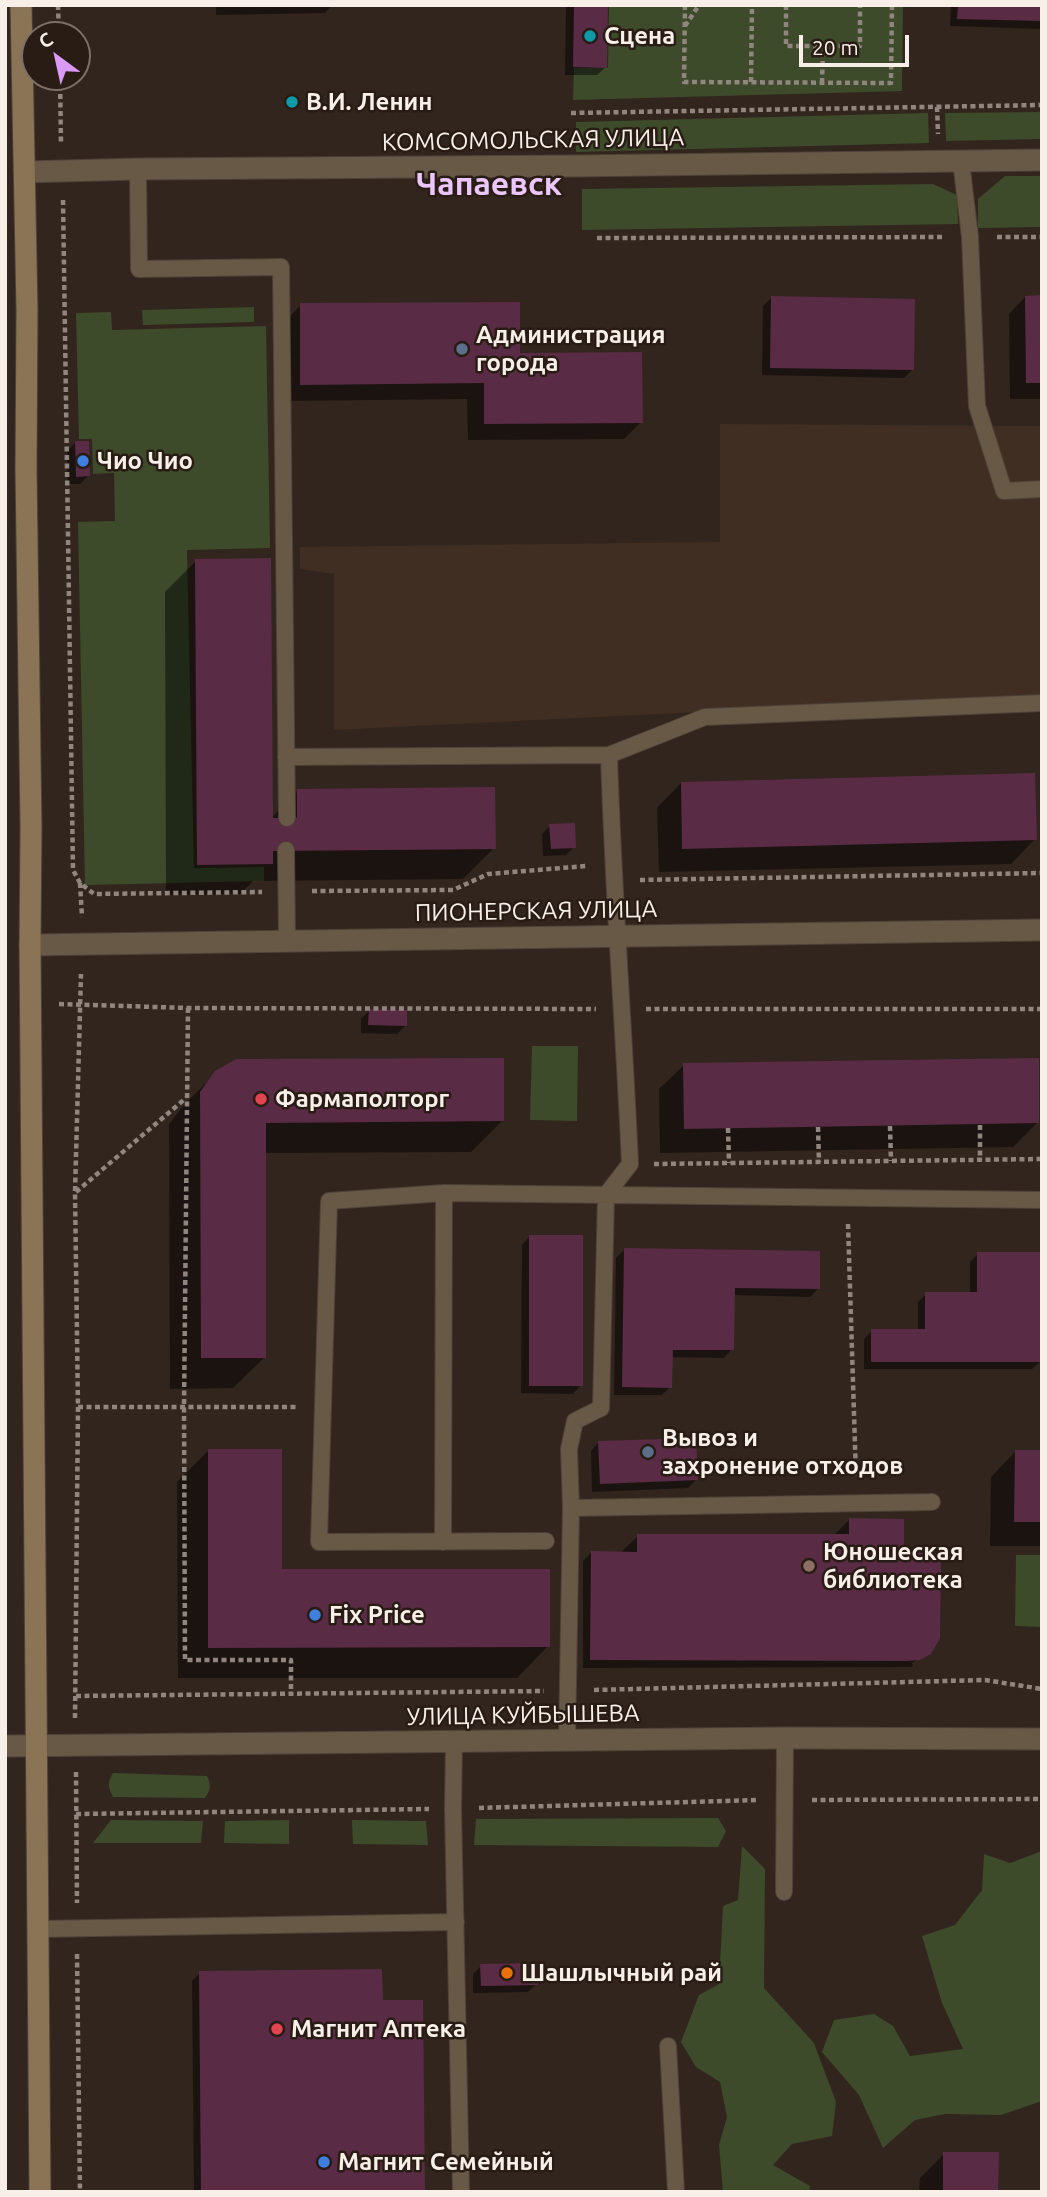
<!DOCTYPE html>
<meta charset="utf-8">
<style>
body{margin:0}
#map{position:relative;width:1047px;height:2197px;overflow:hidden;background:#32251d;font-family:Ubuntu,sans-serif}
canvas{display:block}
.frame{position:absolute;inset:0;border:7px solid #f8efe9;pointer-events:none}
.north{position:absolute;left:21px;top:21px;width:70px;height:70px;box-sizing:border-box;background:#281c14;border:2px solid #7b7069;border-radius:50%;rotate:327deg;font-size:19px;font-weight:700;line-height:28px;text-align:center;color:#f8efe9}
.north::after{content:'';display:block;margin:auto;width:24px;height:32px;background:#db99f5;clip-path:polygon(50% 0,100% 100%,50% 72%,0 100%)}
.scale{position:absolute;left:799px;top:35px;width:110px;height:32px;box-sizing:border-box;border:4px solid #f8efe9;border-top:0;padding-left:9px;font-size:21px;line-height:24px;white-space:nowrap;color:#f8efe9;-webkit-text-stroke:5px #281c14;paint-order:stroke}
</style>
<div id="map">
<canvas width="1047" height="2197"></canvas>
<div class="frame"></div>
<div class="north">С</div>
<div class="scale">20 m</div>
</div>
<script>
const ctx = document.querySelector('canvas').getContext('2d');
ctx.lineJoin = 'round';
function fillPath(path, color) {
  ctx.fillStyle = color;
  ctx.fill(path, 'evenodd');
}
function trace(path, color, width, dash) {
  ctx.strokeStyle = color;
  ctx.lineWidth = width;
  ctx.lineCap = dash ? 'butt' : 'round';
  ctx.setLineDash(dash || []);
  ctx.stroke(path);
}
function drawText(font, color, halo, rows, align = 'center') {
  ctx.font = font + ' Ubuntu,sans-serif';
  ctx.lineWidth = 5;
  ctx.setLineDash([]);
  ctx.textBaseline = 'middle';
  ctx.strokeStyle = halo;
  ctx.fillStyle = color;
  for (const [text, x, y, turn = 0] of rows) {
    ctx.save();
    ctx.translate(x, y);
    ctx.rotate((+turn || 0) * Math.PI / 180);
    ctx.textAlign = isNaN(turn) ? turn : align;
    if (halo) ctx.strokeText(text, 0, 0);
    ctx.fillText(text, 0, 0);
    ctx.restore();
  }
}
const built = new Path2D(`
 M720,424l322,2v269l-708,35v-156l-34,-5v-22l420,-5z`);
const green = new Path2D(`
 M609,5h294l-1,86 -329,9 1,-32h34z
 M1042,112v27l-96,2 -1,-28z
 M928,113l1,30 -353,9v-30z
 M1005,176h37v51l-64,1v-29z
 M933,184l24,11 1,29 -376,6v-41z
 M254,307v15l-111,3 -1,-15z
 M111,312l1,18 154,-4 4,222 -83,2 7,318 70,-1v14l-179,4 -7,-363 37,-1 -1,-48 -21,1 -1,-35h-13l-3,-126z
 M532,1046h46l-1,75 -47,-1z
 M1016,1555h26v72l-27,-1z
 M113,1773l94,3c4,8 4,14 -2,22l-92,-1c-5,-10 -6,-15 0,-24z
 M718,1818l8,13 -8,16 -244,-2 2,-26z
 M111,1820l92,1 -2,22h-108z
 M289,1820v24l-65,-1 1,-22z
 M352,1820l74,1 2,24 -75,-1z
 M742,1846l23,23 -1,119 50,55 22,59 -4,34 -40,8 -19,21 37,21 -1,6h-86l-4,-47 8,-28 -7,-35 -24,-15 -15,-25 18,-47 20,-11 4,-78 15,-6z
 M1042,1851v250l-41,14 -56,-1 -30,6 -32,28 -24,-53 -37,-43 12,-32 40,-6 19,12 17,30 53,-7 -21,-46 -20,-67 33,-11 27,-35 2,-36 26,9z`);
const shadow = new Path2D(`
 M216,5h116l-7,8 -109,2z
 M566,5h40v62l-9,8h-32z
 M951,5h91v24l-92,-3z
 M1025,297h17v102h-32l-1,-85z
 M771,298l141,72 -8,8 -142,-3 1,-69z
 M301,305l217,50 123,67 -17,17 -156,1 -1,-41 -183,2v-79z
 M75,443l13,33 -8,8h-12l-1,-33z
 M196,561l75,257 27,-27 196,57 -31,31 -210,2 -13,13 -74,1 -1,-303z
 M681,783l354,56 -24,25 -352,8 -2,-64z
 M550,826l24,21 -8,8 -23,1 -1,-22z
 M369,1011l36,15 -8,8 -36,-1v-14z
 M684,1065l353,58 -24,24 -353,6 -1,-64z
 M216,1073l286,48 -31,31 -207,1 1,204 -32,31 -63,1 -1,-265 15,-19z
 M530,1236l51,149 -8,9 -52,-1 1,-148z
 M624,1250l194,39 -8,8 -77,-2 -1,54 -8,9 -53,-1 -1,30 -8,8h-48l2,-137z
 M978,1254l64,23 -1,84 -9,8h-168v-30l8,-8h46v-29l8,-8h44v-32z
 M599,1442l97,38 -8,8 -96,4 -1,-41z
 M209,1450l71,121 268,75 -31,32h-339l-1,-196z
 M1015,1452h27v94h-52l1,-69z
 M849,1520l53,34 25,100 -15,9 1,3 8,-4 -10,5 -328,1v-107l8,-8h29l18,-17 196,-1z
 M481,1966l55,18 -8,8 -55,1v-19z
 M200,1973l181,28 42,191h-229l-2,-211z
 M944,2154l53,38h-78l1,-14z`);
const building = new Path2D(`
 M574,5h34l-1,63 -34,-1z
 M958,5h84v16l-85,-2z
 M1042,295v88h-16l-1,-87z
 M771,296l144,3 -1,71 -144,-2z
 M520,302v51l122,-1 1,71 -159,1v-41l-184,2v-82z
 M75,441h14l1,35 -14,1z
 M271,558l2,260h24v-29l198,-2 1,62 -223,2v13l-76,1 -2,-306z
 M1035,773l2,67 -355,9 -1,-67z
 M575,823l1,25 -25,1 -2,-25z
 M369,1009l38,1v16l-39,-1z
 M504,1058v63l-238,2v235h-65l-1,-266 15,-21 21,-12z
 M1039,1058v65l-355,6 -1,-66z
 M529,1235h54v151h-54z
 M624,1248l196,3v38l-85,-1 -1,62h-61l-1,38 -50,-1z
 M977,1252h63l2,110h-171v-33h54v-37h52z
 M696,1438l2,42 -98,4 -2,-43z
 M208,1449h74v120h268v78l-342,1z
 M1015,1450h27v72h-28z
 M849,1518l55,1v33l37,1 -1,85 -9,16 -11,6 -14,1 -316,-1 1,-109 46,1v-18h212z
 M538,1963v22l-57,1 -1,-22z
 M382,1969l1,31h40l2,192h-224l-2,-221z
 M943,2152h56l-1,40h-55z`);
const path = new Path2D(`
 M58,5l1,30
 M685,5l-1,77 207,1 1,-78
 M786,5v41h74v-41
 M685,26l14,-21
 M60,77l1,66
 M751,82l1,-77
 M822,83l1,-37
 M937,107l1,27
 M571,113l471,-8
 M63,200l10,670 7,13 14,11 168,-2
 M997,237h45
 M597,238l346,-1
 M640,880l402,-7
 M80,883l2,34
 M312,891l141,-1 35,-16 98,-8
 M59,1004l129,4 408,1
 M188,1008l-4,400 1,252h106v34
 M646,1009h396
 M980,1125v35
 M890,1126l1,35
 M818,1127l1,35
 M728,1128l1,35
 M654,1164l388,-5
 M76,1192l110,-94
 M848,1224l8,253
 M78,1407h220
 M594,1690l391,-10 57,9
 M76,1696l468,-5
 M75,1718l3,-311 -3,-215 6,-218
 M76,1772l1,131
 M812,1800l230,-1
 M479,1808l278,-8
 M76,1814l353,-5
 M77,1954l3,238`);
const service = new Path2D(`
 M961,161l9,76 7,169 27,85 38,-2
 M138,169l1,100 142,-2 6,551
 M286,757l323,-2 96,-38 337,-14
 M286,850l1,91
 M571,1508l361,-6
 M546,1541l-227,1 10,-341 115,-8 598,7
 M443,1542l1,-349
 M567,1740l4,-232 -2,-59 6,-28 26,-13 5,-213 24,-31c-6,-136 -17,-273 -21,-409
 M454,1742l-1,67 8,383
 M784,1892l1,-154
 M38,1929l418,-7
 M668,2046l8,146`);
const minor = new Path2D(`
 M25,172l113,-3 434,-3 470,-6
 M5,1746l780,-8 257,1`);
const tertiary = new Path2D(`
 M30,945l1012,-15`);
const secondary = new Path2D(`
 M21,5l6,305 -1,159 5,358 -1,118 10,1247`);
const markers = [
 [590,36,7,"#0f9aa8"],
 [292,102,7,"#0f9aa8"],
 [462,349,7,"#5c6f8a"],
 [83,461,7,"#3f7fe0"],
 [261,1099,7,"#e0444e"],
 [648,1452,7,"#5c6f8a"],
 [809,1566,7,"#8d6e63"],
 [315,1615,7,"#3f7fe0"],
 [507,1973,7,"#e8710a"],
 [277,2029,7,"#e0444e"],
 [324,2162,7,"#3f7fe0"]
];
const poiNames = [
 ["Сцена",604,36],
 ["В.И. Ленин",306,102],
 ["Администрация",476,335],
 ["города",476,363],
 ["Чио Чио",97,461],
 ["Фармаполторг",275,1099],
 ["Вывоз и",662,1438],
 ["захронение отходов",662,1466],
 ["Юношеская",823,1552],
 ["библиотека",823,1580],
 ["Fix Price",329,1615],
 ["Шашлычный рай",521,1973],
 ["Магнит Аптека",291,2029],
 ["Магнит Семейный",338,2162]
];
const streetNames = [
 ["КОМСОМОЛЬСКАЯ УЛИЦА",533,140,-1],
 ["ПИОНЕРСКАЯ УЛИЦА",536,911,-1],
 ["УЛИЦА КУЙБЫШЕВА",523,1715,-1]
];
const districtNames = [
 ["Чапаевск",489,184]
];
fillPath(built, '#402e22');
fillPath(green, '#3d4b2b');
fillPath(shadow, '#0007');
fillPath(building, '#5a2b45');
trace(service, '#4e413a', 18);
trace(minor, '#4e413a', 23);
trace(tertiary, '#4e413a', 23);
trace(secondary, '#4e413a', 23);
trace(path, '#91867f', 4.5, [5, 3.5]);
trace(service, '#675946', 16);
trace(minor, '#675946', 21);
trace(tertiary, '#675946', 21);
trace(secondary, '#8a7455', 21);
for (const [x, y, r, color] of markers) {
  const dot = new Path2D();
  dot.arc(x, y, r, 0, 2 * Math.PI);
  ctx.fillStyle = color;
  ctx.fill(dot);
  trace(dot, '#281c14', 2.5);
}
drawText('bold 24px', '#f8efe9', '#281c14', poiNames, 'left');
drawText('24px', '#f8efe9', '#281c14', streetNames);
drawText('bold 32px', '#ebc6fa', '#281c14', districtNames);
</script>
